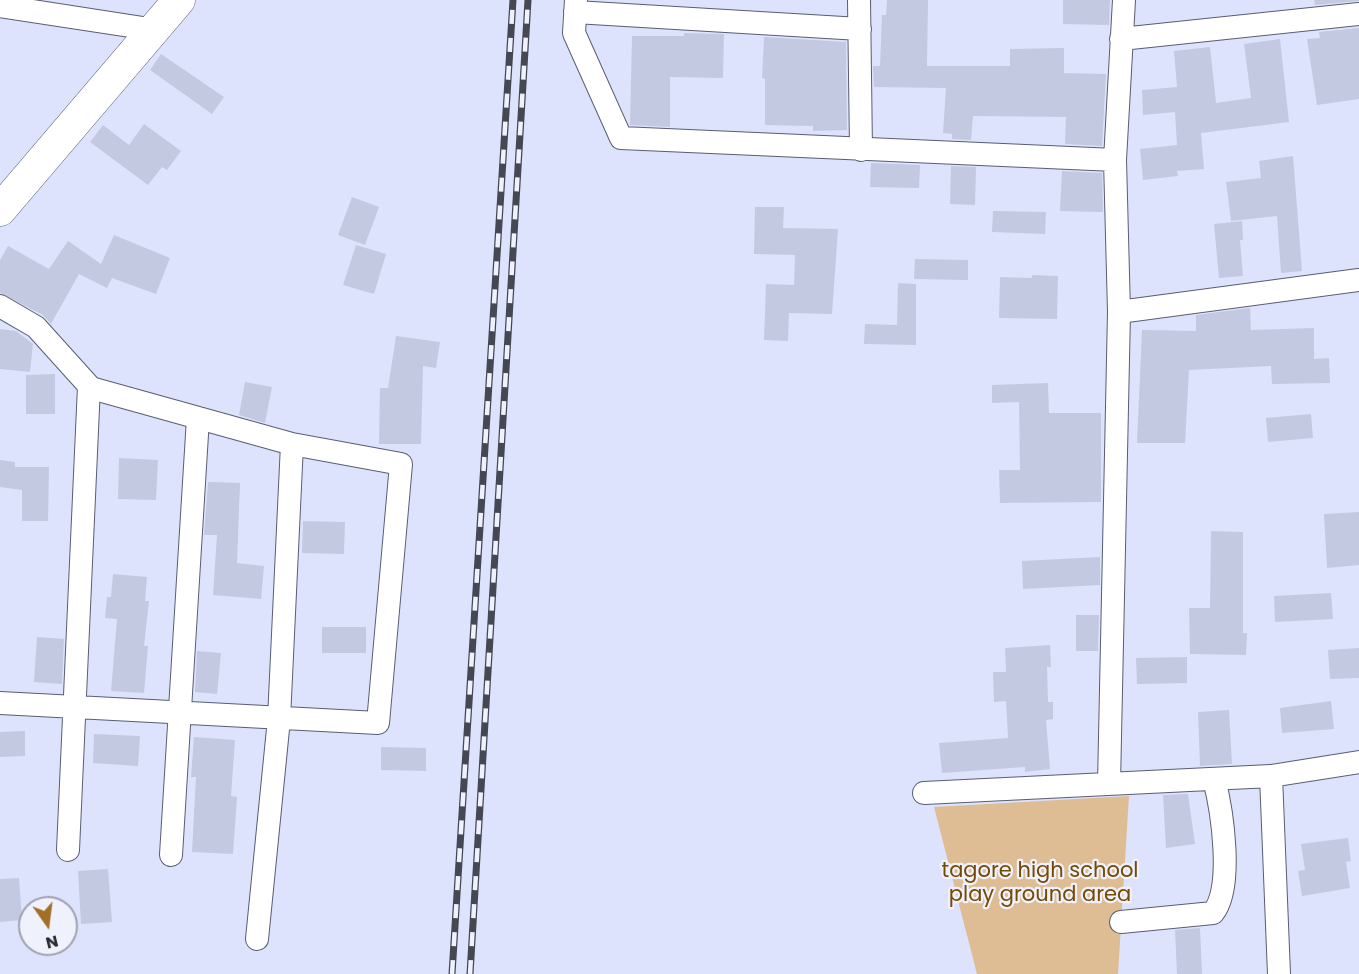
<!DOCTYPE html>
<style>
body{margin:0}
#map{position:relative;width:1359px;height:974px;overflow:hidden;background:#dee3fd;font-family:Poppins,sans-serif}
canvas{display:block}
.north{position:absolute;left:18px;top:896px;width:60px;height:60px;box-sizing:border-box;background:#eff1fc;border:2px solid #a0a2ac;border-radius:50%;rotate:166deg;font-size:16px;font-weight:700;line-height:24px;text-align:center;color:#2a2c35}
.north::after{content:'';display:block;margin:auto;width:21px;height:27px;background:#a26f26;clip-path:polygon(50% 0,100% 100%,50% 72%,0 100%)}
</style>
<div id="map">
<canvas width="1359" height="974"></canvas>
<div class="north">N</div>
</div>
<script>
const ctx = document.querySelector('canvas').getContext('2d');
ctx.lineJoin = 'round';
function fillPath(path, color) {
  ctx.fillStyle = color;
  ctx.fill(path, 'evenodd');
}
function trace(path, color, width, dash) {
  ctx.strokeStyle = color;
  ctx.lineWidth = width;
  ctx.lineCap = dash ? 'butt' : 'round';
  ctx.setLineDash(dash || []);
  ctx.stroke(path);
}
function drawText(font, color, halo, rows, align = 'center') {
  ctx.font = font + ' Poppins,sans-serif';
  ctx.lineWidth = 4.5;
  ctx.setLineDash([]);
  ctx.textBaseline = 'middle';
  ctx.strokeStyle = halo;
  ctx.fillStyle = color;
  for (const [text, x, y, turn = 0] of rows) {
    ctx.save();
    ctx.translate(x, y);
    ctx.rotate((+turn || 0) * Math.PI / 180);
    ctx.textAlign = isNaN(turn) ? turn : align;
    if (halo) ctx.strokeText(text, 0, 0);
    ctx.fillText(text, 0, 0);
    ctx.restore();
  }
}
const green = new Path2D(`
 M1129,796l-11,178h-141l-43,-167z`);
const building = new Path2D(`
 M887,0h41l-1,66h83v-17l54,-1v25l42,1 -4,72 -37,-2 1,-27 -93,-1 -2,24 -19,-1v-5l-9,-1 3,-45 -72,-1 -1,-21h7l2,-51h4z
 M1063,0h47l-1,25 -46,-1z
 M1314,0h45v1l-44,4z
 M1359,28v71l-42,6 -10,-66 13,-1 -1,-6z
 M684,33l40,1 -1,44 -53,-1v50l-40,-2 2,-89h52z
 M764,37l82,5 1,88 -34,1v-5l-48,-1v-46l-3,-1z
 M1280,39l9,83 -88,11 3,36 -27,2 1,5 -35,4 -3,-31 37,-4 -2,-33 -32,3 -1,-25 35,-3 -3,-36 36,-4 6,56 35,-5 -7,-54z
 M161,54l63,43 -12,17 -62,-44z
 M144,124l37,27 -14,19 -5,-3 -14,18 -58,-43 13,-17 26,20z
 M1293,156l9,115 -21,2 -4,-57 -46,5 -5,-39 35,-4 -2,-17z
 M871,163l49,2 -1,23 -49,-1z
 M951,166l25,1 -1,38 -25,-1z
 M1062,171l40,2 1,39 -43,-1z
 M352,197l27,10 -14,38 -27,-10z
 M755,207h29l-1,21 55,1 -6,85 -43,-1 -1,28 -24,-1 2,-56 28,1 1,-30 -41,-1z
 M993,211l53,1 -1,22 -53,-2z
 M1242,221l1,19h-3l3,36 -24,2 -5,-54z
 M114,235l56,23 -14,36 -44,-16 -5,10 -28,-14 -28,50 -8,-9 -43,-22v-33l8,-14 41,23 19,-28 33,23z
 M356,245l30,9 -12,40 -31,-9z
 M915,259l53,1v20l-54,-1z
 M1032,275l26,1 -1,43 -58,-1 1,-41 32,1z
 M898,283l18,1v61l-52,-1 1,-20 32,1z
 M1250,308l1,22 63,-2v31l15,-1 1,25 -58,1 -1,-18 -82,4 -4,73h-48l5,-113 54,1v-16z
 M0,329l16,2 17,13 -3,28 -30,-3z
 M396,336l44,6 -4,26 -13,-2 -2,78h-42l1,-56h8z
 M55,374v40h-29v-39z
 M245,382l27,5 -7,36 -26,-8z
 M1048,383l1,30h52v89l-101,1 -1,-33h21l-1,-68 -27,1v-18z
 M1311,414l2,24 -45,4 -2,-24z
 M119,458l39,2 -2,40 -38,-1z
 M0,460l15,2v5h34l-1,54h-26v-31l-22,-3z
 M208,482l32,1 -3,80 27,3 -3,33 -48,-4 4,-60h-13z
 M1359,512v53l-32,3 -3,-54z
 M303,521l42,1 -1,32 -42,-1z
 M1211,531l32,1v101h4l-1,22 -56,-1 -1,-46h21z
 M1100,557v28l-77,4 -1,-28z
 M113,574l34,3 -2,24h4l-5,45h4l-4,47 -33,-2 6,-72 -12,-1 2,-21h4z
 M1331,593l2,26 -58,3 -1,-26z
 M1076,615h23l-1,36h-22z
 M322,627h44v26h-44z
 M37,637l27,2 -2,45 -28,-2z
 M1050,645l1,22h-4l1,35h5v17l-7,1 4,49 -25,3v-5l-83,6 -3,-30 69,-5 -2,-37 -12,1 -1,-30h13l-1,-24z
 M1359,648v30l-29,1 -2,-29z
 M197,651l24,2 -4,41 -22,-2z
 M1187,657v26l-50,1 -1,-26z
 M1331,701l3,28 -52,4 -2,-25z
 M1229,710l3,54 -32,2 -2,-54z
 M25,731v25l-25,1v-25z
 M94,734l46,2 -2,30 -45,-3z
 M194,737l41,3 -4,56 6,1 -4,57 -41,-2 4,-75h-5z
 M381,747l45,1v23l-45,-1z
 M1188,794l7,50 -29,4 -3,-53z
 M1348,838l3,23 -5,1 4,26 -48,8 -4,-25 7,-1 -4,-26z
 M108,869l4,53 -31,2 -3,-53z
 M19,878l3,42 -22,2v-43z
 M1200,928l2,46h-25l-2,-44z`);
const minor = new Path2D(`
 M576,0l-2,33 47,105 494,22
 M859,0l2,150
 M1124,0l-9,160 4,152 240,-32
 M0,6l156,24
 M575,12l285,17
 M1121,39l238,-25
 M0,306l36,21 55,61 201,56 -13,275 -22,220
 M0,703l378,20 23,-259 -109,-20
 M1271,776l8,198
 M1109,784l10,-472
 M924,793l347,-17 88,-14
 M68,850l21,-464
 M171,855l27,-437
 M1121,922l92,-9c21,-26 9,-103 1,-134`);
const secondary = new Path2D(`
 M0,210l179,-210`);
const rail = new Path2D(`
 M452,974l61,-974
 M470,974l58,-974`);
const parkNames = [
 ["tagore high school",1040,872],
 ["play ground area",1040,896]
];
fillPath(green, '#debc94');
fillPath(building, '#c4c9e2');
trace(minor, '#595d73', 24);
trace(secondary, '#595d73', 33);
trace(minor, '#fff', 22);
trace(secondary, '#fff', 32);
trace(rail, '#454753', 7);
trace(rail, '#eff1fc', 4.5, [14]);
drawText('21px', '#754a03', '#eff1fc', parkNames);
</script>
